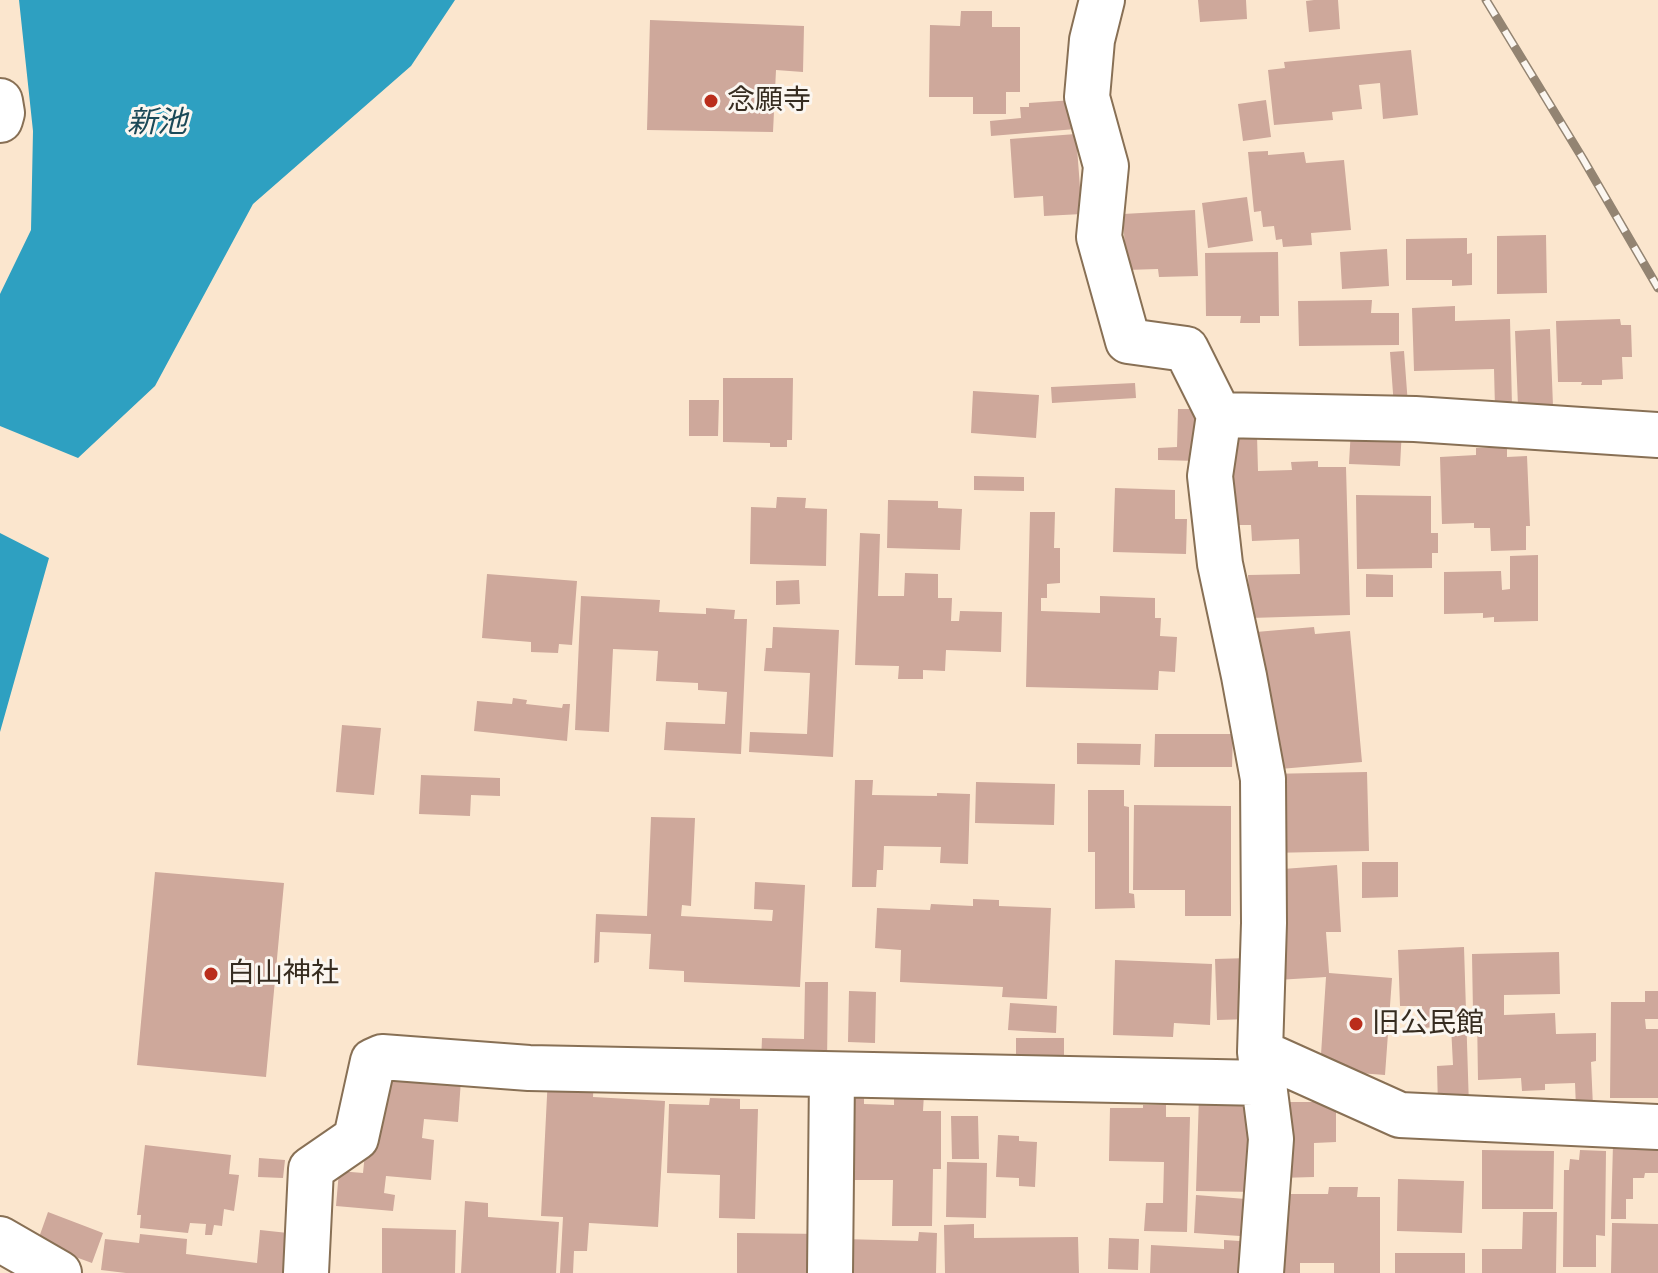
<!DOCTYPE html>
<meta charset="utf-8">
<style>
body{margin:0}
canvas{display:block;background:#fbe6ce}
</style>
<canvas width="1658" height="1273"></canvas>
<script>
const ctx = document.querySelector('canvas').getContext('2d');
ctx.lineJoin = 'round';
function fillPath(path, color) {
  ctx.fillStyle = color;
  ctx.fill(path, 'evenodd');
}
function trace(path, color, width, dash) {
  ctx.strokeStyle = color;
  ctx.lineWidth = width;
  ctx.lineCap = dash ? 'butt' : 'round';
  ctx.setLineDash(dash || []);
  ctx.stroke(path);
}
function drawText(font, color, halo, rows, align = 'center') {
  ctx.font = font + ' "Fira Sans Condensed","Noto Sans JP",sans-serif';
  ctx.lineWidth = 6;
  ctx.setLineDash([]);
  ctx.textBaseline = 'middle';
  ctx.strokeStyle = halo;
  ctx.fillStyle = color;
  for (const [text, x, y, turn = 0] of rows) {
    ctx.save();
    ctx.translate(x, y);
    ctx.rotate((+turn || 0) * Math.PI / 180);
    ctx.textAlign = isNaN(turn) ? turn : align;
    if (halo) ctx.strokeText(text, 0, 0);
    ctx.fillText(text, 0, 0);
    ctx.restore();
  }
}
const water = new Path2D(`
 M19,0h436l-44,66 -158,138 -98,182 -77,72 -78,-32v-132l31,-64 2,-99z
 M0,533l49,25 -49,174z`);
const building = new Path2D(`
 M1198,0h48l1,19 -47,3z
 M1314,0h24l2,29 -31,3 -3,-31z
 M961,11h31v16h28v65h-14v22h-33v-17h-44l1,-72 30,1z
 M650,20l154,6 -1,46 -27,-2 -3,62 -126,-2z
 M1411,50l7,65 -35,4 -3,-36 -21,2 3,24 -30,3 1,8 -59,5 -6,-55 17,-2 -1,-6z
 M1074,100l2,29 -85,7 -1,-15 31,-3 -1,-11h9v-4z
 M1266,100l5,37 -28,4 -5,-37z
 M1076,134l6,80 -38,2 -1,-20 -29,2 -4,-59z
 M1268,151v4l36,-3 2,11 38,-3 7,70 -40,3 1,12 -29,2 -1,-8 -6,1 -2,-14 -11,1 -2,-16 -7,1 -6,-60z
 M1247,197l6,44 -45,7 -6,-45z
 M1195,210l3,66 -39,1 -1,-8 -32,1 -3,-56z
 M1546,235l1,58 -50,1v-58z
 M1467,238v16l5,-1v32l-20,1v-6h-46v-41z
 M1387,249l2,37 -47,3 -2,-37z
 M1278,252l1,64h-19v7h-20l1,-7h-35l-1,-63z
 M1372,300l-1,13h28v32l-100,1 -1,-45z
 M1455,306v15l55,-2 2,88 -17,1 -1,-39 -80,2 -2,-63z
 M1620,319l1,6h10l1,32h-10l1,22 -21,1v5h-21l1,-3h-24l-2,-61z
 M1550,329l3,77h-35l-3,-75z
 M1404,351l4,54 -14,2 -4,-55z
 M723,378h70l-1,62h-5v7h-17v-4l-47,-1z
 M1135,383l1,15 -84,5 -1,-16z
 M973,391l66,4 -3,43 -65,-5z
 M689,400h30l-1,36h-29z
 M1178,409h20v52l-40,-1v-12l19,-1z
 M1351,428l51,1 -2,37 -51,-2z
 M1257,435l1,36 34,-1 -1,-8 27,-1v6h28l4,148 -100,3 -2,-43 52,-1 -1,-35 -47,2 -1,-16h-18l-3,-89z
 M1507,447v10l20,-1 3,70h-4v24l-35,1 -1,-23h-16v-5l-32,1 -2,-67 36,-2v-7z
 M974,476l50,1v14l-50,-1z
 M1115,488l60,2v29h12l-1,35 -73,-2z
 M1356,495l75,1v37h7v20h-6v15l-75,1z
 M777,497l29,1 -1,10 22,1 -1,57 -76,-2 1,-57 25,1z
 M888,500l50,1v7l24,1 -2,41 -73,-2z
 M1030,512h25l-1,36h6v35l-13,1v14h-6v13l59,2v-17l55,2v20h6l-1,18 17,1 -2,35 -16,-1 -1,19 -132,-3z
 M860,533l20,1 -2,62h26l1,-23 33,1v24h14l-1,23h8l1,-10 42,1 -1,40 -55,-2 -1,21 -22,-1v9h-25l1,-13 -44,-1z
 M1538,555v66l-44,1v-5l-11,1v-5l-39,1v-42l57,-1 1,19 8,-1v-33z
 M487,574l90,7 -5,64 -13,-1 -1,9 -27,-1v-10l-49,-4z
 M1366,574l27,1v22h-27z
 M799,580l1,24 -24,1v-24z
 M581,596l79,4 -1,12 47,2v-6l29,2 -1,9h13l-6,135 -77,-4 2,-28 59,2 2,-32 -29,-2v-7l-42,-2 2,-30 -45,-2 -4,83 -34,-2z
 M773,627l66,3 -6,127 -84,-5 1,-20 57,2 3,-61 -46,-2 2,-23h6z
 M1314,627l1,7 35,-3 12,131 -94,8 -12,-138z
 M513,698l14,2 -1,4 36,4 1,-4h7l-3,37 -93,-10 3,-30 35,3z
 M342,725l39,3 -7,67 -38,-3z
 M1155,734h78l-1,33h-78z
 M1077,743l64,1 -1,21 -63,-1z
 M1367,772l2,79 -102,2 -1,-79z
 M421,775l79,3v18l-29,-1 -1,21 -51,-2z
 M855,780h18l-1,15 65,1v-3l33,1 -2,70 -28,-1 1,-16 -57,-1 -1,24h-6l-1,17h-24z
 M976,782l79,2 -1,41 -79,-2z
 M1088,790h36v16l5,1v86l5,1 1,14 -40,1v-57h-7z
 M1134,805l97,1v110h-46v-26h-52z
 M651,817l44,1 -4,88 -9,-1 -1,11 91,5 1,-11 -19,-1 1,-27 50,3 -5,102 -116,-5v-11l-35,-2 2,-35 -51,-2 -1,30 -5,1 2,-49 51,2z
 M1362,862h36v35l-36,1z
 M1337,865l4,67h-15l3,41 63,5 -7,97 -65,-5 6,-93 -49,3 -8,-110z
 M155,872l129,11 -18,194 -129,-12z
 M973,899l26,1v6l52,2 -4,91 -45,-2 1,-10 -103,-5 1,-32 -26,-2 2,-40 53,2 1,-6 42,2z
 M1464,947l5,160 -31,1 -1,-42 16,-1 -2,-39 -29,2v-22h-22l-2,-56z
 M1559,952l1,42 -56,1v20l51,-2 1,21 40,-1v28l-5,1 2,45 -17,1 -1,-25 -30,1v6l-23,1 -1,-13 -43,2 -1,-67h-4l-1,-59z
 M1249,958l2,61 -34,1 -2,-61z
 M1115,960l97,4 -2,61 -36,-2 -1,14 -60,-2z
 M805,982h23l-1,82 -66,-1 1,-25 42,1z
 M849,991l27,1 -1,51 -27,-1z
 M1645,991h13v28h-13l1,10h12v69h-48l1,-96h34z
 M1010,1003l47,3 -1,27 -48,-3z
 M1016,1038h48v21l-48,-1z
 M378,1073l83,7 -3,42 -34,-3 -2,19 12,2 -3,40 -45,-4 -2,17 11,2 -2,16 -57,-5 3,-35 24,2 3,-30z
 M548,1076l46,2 -1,19 72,4 -7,126 -69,-4 -2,28h-13l-1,22h-13l3,-56 -22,-1z
 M846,1087l18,1v16l30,1v-11h30l-1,17h18v58h-8l-1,57h-40l1,-46h-48z
 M1199,1096l60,2 -3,94 -60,-1z
 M710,1098l30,1v10h18l-3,110 -36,-1 1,-43 -53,-2 2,-69 40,1z
 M1278,1102h58v40l-22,1v34l-35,1z
 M1143,1105h23v12h24l-3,115 -43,-1 2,-28h17l1,-41 -55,-1 1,-53h33z
 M951,1116h27l1,43h-27z
 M998,1135l21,1v5l18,1 -2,45 -16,-1v-8l-23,-1z
 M1613,1144l45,1v28h-13l-1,5h-11v21h-7v20h-15z
 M145,1145l86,10 -2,19 10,1 -5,36 -10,-2 -2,17 -8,-1 -2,10h-7l1,-11 -16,-1 -2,10 -48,-5 1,-13h-4z
 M1482,1150l72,1 -1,58h-71z
 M1580,1150l26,1 -1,85 -9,-1v32h-33l1,-97h5l1,-11 9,1z
 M259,1158l26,2 -2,18 -25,-1z
 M947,1162l40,1 -1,55 -40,-1z
 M1398,1179l66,2 -2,52 -65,-2z
 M1329,1187h29l-1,10h23v76h-46v-10h-34v10h-18v-79h46z
 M1196,1195l62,5 -2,37 -62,-4z
 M465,1201l23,2v14l71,5 -3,51h-95z
 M48,1212l55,21 -11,30 -55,-20z
 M1523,1212h34l-1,61h-74v-24h40z
 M1612,1223l46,1v49h-47z
 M974,1224v14l104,-1 1,36h-134l-1,-48z
 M382,1228l74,2 -1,43h-73z
 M260,1230l28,3v40h-162l-25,-3 4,-31 34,4 1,-9 47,5 -1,15 71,9z
 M919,1232l18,1 -1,40h-94l1,-34 75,2z
 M737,1233l87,1v39h-87z
 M1109,1238l30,1 -1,31 -30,-1z
 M1224,1240l32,2 -2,31h-104l1,-28 73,4z
 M1395,1253h70v20h-70z`);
const minor = new Path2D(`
 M1102,0l-10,40 -5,57 19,69 -7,71 29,104 58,8 33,66 -9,61 10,88 24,112 19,103 1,144 -4,129 11,87 -10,134
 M0,101l2,12 -2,7
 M1219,415l196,4 243,16
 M1260,1052l140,63 258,12
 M0,1239l59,34
 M306,1273l5,-104 45,-31 17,-77 9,-4 147,11 736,15
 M830,1273l2,-198`);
const rail = new Path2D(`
 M1486,0l97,159 75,129`);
const markers = [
 [711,101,8,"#ba2d1b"],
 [211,974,8,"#ba2d1b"],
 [1356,1024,8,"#ba2d1b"]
];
const poiNames = [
 ["念願寺",727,101],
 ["白山神社",227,974],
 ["旧公民館",1372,1024]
];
const waterNames = [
 ["新池",157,124]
];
fillPath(water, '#2ea0c1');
fillPath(building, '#cea89b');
trace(minor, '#887055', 48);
trace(minor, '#fff', 44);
trace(rail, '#938472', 9);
trace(rail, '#fbf6f0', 6, [18]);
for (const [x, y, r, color] of markers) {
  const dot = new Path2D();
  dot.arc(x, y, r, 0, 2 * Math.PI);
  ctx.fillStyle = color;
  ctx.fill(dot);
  trace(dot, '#fbf6f0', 3);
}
drawText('28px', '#362c20', '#fbf6f0', poiNames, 'left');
drawText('italic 30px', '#1b4958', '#fbf6f0', waterNames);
</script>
